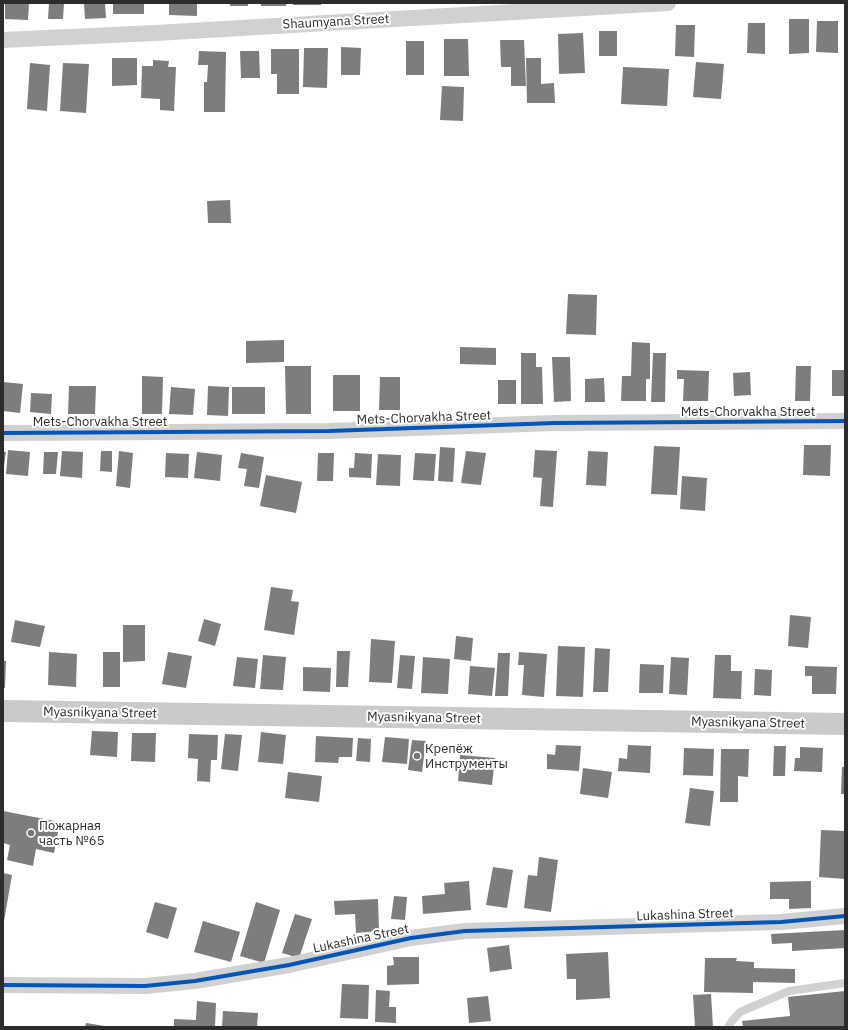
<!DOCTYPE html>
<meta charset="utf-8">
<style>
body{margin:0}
#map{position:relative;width:848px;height:1030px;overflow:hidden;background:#fff;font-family:"IBM Plex Sans",sans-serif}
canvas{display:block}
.frame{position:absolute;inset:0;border:4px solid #2c2c2c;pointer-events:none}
</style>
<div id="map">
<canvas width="848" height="1030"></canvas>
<div class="frame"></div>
</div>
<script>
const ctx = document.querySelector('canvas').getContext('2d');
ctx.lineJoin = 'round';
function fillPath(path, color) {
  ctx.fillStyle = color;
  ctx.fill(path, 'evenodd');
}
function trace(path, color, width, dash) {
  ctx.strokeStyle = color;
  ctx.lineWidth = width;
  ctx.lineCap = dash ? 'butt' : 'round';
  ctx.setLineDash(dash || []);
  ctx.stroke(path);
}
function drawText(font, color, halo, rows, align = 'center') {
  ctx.font = font + ' "IBM Plex Sans",sans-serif';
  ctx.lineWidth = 4;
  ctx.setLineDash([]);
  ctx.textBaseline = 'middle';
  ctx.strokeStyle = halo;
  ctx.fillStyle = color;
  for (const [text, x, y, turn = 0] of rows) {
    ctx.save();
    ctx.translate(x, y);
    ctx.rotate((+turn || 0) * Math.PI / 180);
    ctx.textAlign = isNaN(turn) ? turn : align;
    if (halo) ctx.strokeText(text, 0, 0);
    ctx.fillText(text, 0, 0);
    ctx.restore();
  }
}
const building = new Path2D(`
 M5,3h24l-1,17 -23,-1z
 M49,3h15l-1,16h-15z
 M84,3h21l1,15 -21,1z
 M113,3h31v11h-31z
 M169,3h28v13l-28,-1z
 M230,3h18v3h-18z
 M261,3h25v3h-25z
 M293,3h28v2h-28z
 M789,19h20v34l-20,1z
 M817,21h21v32l-22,-1z
 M748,23h17v31l-18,-1z
 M676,25h19l-1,32 -19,-1z
 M599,31h18v25h-18z
 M583,33l2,40 -26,1 -1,-40z
 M444,39h24l1,37h-25z
 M500,40h24l2,46h-15v-19h-10z
 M406,41h18v34h-18z
 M341,47l20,1 -1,27h-19z
 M304,48h24l-1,40 -24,-1z
 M271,49h28v45h-22v-20h-6z
 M199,51l27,1 -1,60h-21v-30h3l1,-17h-10z
 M240,51h19l1,27h-19z
 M112,58h25v27l-25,1z
 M526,58h15v26l13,-1 1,20h-28z
 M153,60l16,1 -1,6h8l-2,44 -14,-1v-11l-19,-1 1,-32h11z
 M696,62l28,2 -3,35 -28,-2z
 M30,63l20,2 -3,46 -20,-2z
 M63,63l26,1 -3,49 -26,-2z
 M623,67l46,2 -2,37 -46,-2z
 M442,86l22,1 -1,34 -23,-1z
 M230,200l1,23h-23l-1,-22z
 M568,294l29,1 -1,40 -30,-1z
 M284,340v22l-38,1v-22z
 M632,342l18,1v36h-4v22h-25l1,-25h9z
 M460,347l36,1v17l-36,-1z
 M521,353h15v14h6l1,37h-22z
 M653,353h13l-1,49h-14z
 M552,357h18l1,44 -17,1z
 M285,366h26v48h-25z
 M796,366h15l-1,35h-15z
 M677,370l32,1 -1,30h-25l1,-22h-7z
 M832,370h13v26h-13z
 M750,372l1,23 -17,1 -1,-23z
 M333,375h27v36h-27z
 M142,376l21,1 -1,37h-20z
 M380,377h20v33h-21z
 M604,378l1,24h-20v-23z
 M498,380h18v24h-18z
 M3,382l20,2 -3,29 -17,-2z
 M69,386h27l-1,28h-27z
 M208,386l21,1 -1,29 -21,-1z
 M171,387l24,2 -2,26 -24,-1z
 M232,387h33v27h-33z
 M31,393l21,1 -1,20 -21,-2z
 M804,445h27l-1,31 -27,-1z
 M654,446l26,1 -3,48 -26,-1z
 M440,447l15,1 -2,34 -15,-1z
 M8,450l22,2 -2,24 -22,-2z
 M535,450l22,1 -4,56 -13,-1 2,-28 -9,-1z
 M62,451l21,1 -1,26 -22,-2z
 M101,451h11v21l-12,-1z
 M119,451l14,2 -3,35 -14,-2z
 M466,451l20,2 -5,32 -20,-2z
 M588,451l20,1 -2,34 -20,-1z
 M3,452h3l-2,14h-1z
 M44,452h14l-2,22h-13z
 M197,452l25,3 -2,26 -26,-3z
 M166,453l23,1 -1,24 -23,-1z
 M241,453l23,4 -5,31 -15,-2 3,-17 -9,-1z
 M318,453h16l-1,28h-16z
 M355,453l17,1 -1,24 -22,-1v-9h5z
 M415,453l21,1 -2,27 -21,-1z
 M378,454l23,1 -1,31 -24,-1z
 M266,475l36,7 -6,31 -36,-7z
 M682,476l25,2 -2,33 -25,-2z
 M271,587l22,3 -2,11 8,1 -5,33 -30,-5z
 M790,615l21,2 -3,31 -20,-2z
 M204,619l17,5 -6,22 -17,-5z
 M15,620l30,6 -5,21 -29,-5z
 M123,625h22v36l-22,1z
 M456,636l17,2 -2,23 -17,-2z
 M371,639l24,2 -3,42 -23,-1z
 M558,646l27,1 -2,50 -27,-1z
 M595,648l15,1 -2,43h-15z
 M337,651h13l-2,36h-12z
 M49,652l28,2 -1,33 -28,-2z
 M103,652h17v35h-17z
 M168,652l24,4 -6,32 -24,-4z
 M519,652l28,2 -3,43 -22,-2 2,-30h-6z
 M498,653h12l-2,43h-13z
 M263,655l23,2 -3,33 -23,-1z
 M400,655l15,1 -3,33 -15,-1z
 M715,655h16v16h11l-1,28 -28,-1z
 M237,657l21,2 -3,29 -22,-2z
 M423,657l27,2 -2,35 -27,-1z
 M671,657l18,1 -2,37 -18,-1z
 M3,661h3l-1,27h-2z
 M640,664l24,1 -1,28h-24z
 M470,666l25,2 -3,28 -24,-2z
 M805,666l32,1 -1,27h-24v-18h-7z
 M303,667l28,1 -1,24 -27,-1z
 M755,669l17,1 -1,26 -17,-1z
 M92,731l26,1 -1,25 -27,-2z
 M261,732l25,3 -3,29 -25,-2z
 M132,733h24l-1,29 -24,-1z
 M189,734l29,1 -1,25h-6l-1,22 -13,-1 1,-22 -10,-1z
 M225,734l17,1 -4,36 -17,-2z
 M316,736l37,2 -1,19h-13l-1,6 -23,-1z
 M385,737l24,2 -2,25 -25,-2z
 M358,738l13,1 -1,23 -14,-1z
 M412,740l14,1 -4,31 -14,-2z
 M556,745l25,1 -2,25 -32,-2v-15l8,1z
 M628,745l23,1 -1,27 -32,-2 1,-13 8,1z
 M774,746h12l-1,30h-12z
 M800,747l23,1 -1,24 -28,-1 1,-13h5z
 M684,748l30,1 -1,27 -30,-1z
 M721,749h28l-1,28 -10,-1v26h-18z
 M460,755l35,3 -3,27 -34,-4z
 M842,767h3v27h-4z
 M583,768l29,4 -4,26 -28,-4z
 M288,772l34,4 -3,26 -34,-4z
 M690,788l24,3 -4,35 -25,-3z
 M3,811l57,11 -6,31 -18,-4 -3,17 -26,-6 3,-15 -7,-2z
 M821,830l24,1v48l-26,-2z
 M539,857l19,3 -7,52 -27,-4 4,-33 9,1z
 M493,867l20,3 -6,38 -21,-3z
 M3,873l9,2 -8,46h-1z
 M469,881l2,29 -48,4 -1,-18 23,-2 -1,-11z
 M811,881v27l-22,1v-10h-19v-17z
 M394,896l13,1 -2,23 -14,-1z
 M378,899l1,32 -23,2 -1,-19 -20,1 -1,-14z
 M155,902l22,6 -9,31 -22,-7z
 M256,902l24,8 -16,53 -24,-7z
 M295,914l17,5 -13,39 -17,-5z
 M203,921l37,11 -9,30 -37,-10z
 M845,930v18l-53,3v-8l-20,1 -1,-10z
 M509,945l3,24 -22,3 -3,-24z
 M608,952l2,46 -34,2v-21h-9l-1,-25z
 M393,957h26v27l-32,1v-19l7,-1z
 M705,958h32l-1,3 18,1v6l41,1v14l-42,-1v11l-49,-1z
 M342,984l27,1 -1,34 -28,-1z
 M376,990l14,1 -1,16h7v16l-21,-1z
 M845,991v36h-102l-1,-6 48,-5 -2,-19z
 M711,994l2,33h-18l-2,-32z
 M488,996l3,25 -22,2 -2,-25z
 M197,1001l19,2 -1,24h-41v-8l22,1z
 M223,1011l35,2 -1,14h-35z
 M86,1023l19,3v1h-20z`);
const lane = new Path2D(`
 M728,1027l4,-6 8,-9 49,-21 56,-8`);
const street = new Path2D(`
 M3,40l153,-7 512,-30
 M3,433l326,-2 226,-8 290,-2
 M3,985l142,1 50,-5 94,-16 122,-27 54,-7 316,-9 64,-6`);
const secondary = new Path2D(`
 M3,711l842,13`);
const cycleway = new Path2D(`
 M3,433l326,-2 226,-8 290,-2
 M3,985l142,1 50,-5 94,-16 122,-27 54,-7 316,-9 64,-6`);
const markers = [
 [417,756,4,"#767676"],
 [31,833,4,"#767676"]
];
const streetNames = [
 ["Shaumyana Street",336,22,-3],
 ["Mets-Chorvakha Street",748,412],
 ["Mets-Chorvakha Street",424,418,-2],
 ["Mets-Chorvakha Street",100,422],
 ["Myasnikyana Street",100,713,1],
 ["Myasnikyana Street",424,718,1],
 ["Myasnikyana Street",748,723,1],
 ["Lukashina Street",685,915,-2],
 ["Lukashina Street",361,939,-12]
];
const poiNames = [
 ["Крепёж",425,749],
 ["Инструменты",425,764],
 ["Пожарная",39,826],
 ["часть №65",39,841]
];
fillPath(building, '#7d7d7d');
trace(lane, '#d1d1d1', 8);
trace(street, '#d1d1d1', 16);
trace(secondary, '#cacaca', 22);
trace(cycleway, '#0057b8', 4);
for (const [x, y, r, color] of markers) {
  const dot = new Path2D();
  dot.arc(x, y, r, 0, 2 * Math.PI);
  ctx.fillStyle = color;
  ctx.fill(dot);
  trace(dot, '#fff', 1.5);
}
drawText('13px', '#2c2c2c', '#fff', streetNames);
drawText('13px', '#2c2c2c', '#fff', poiNames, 'left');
</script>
